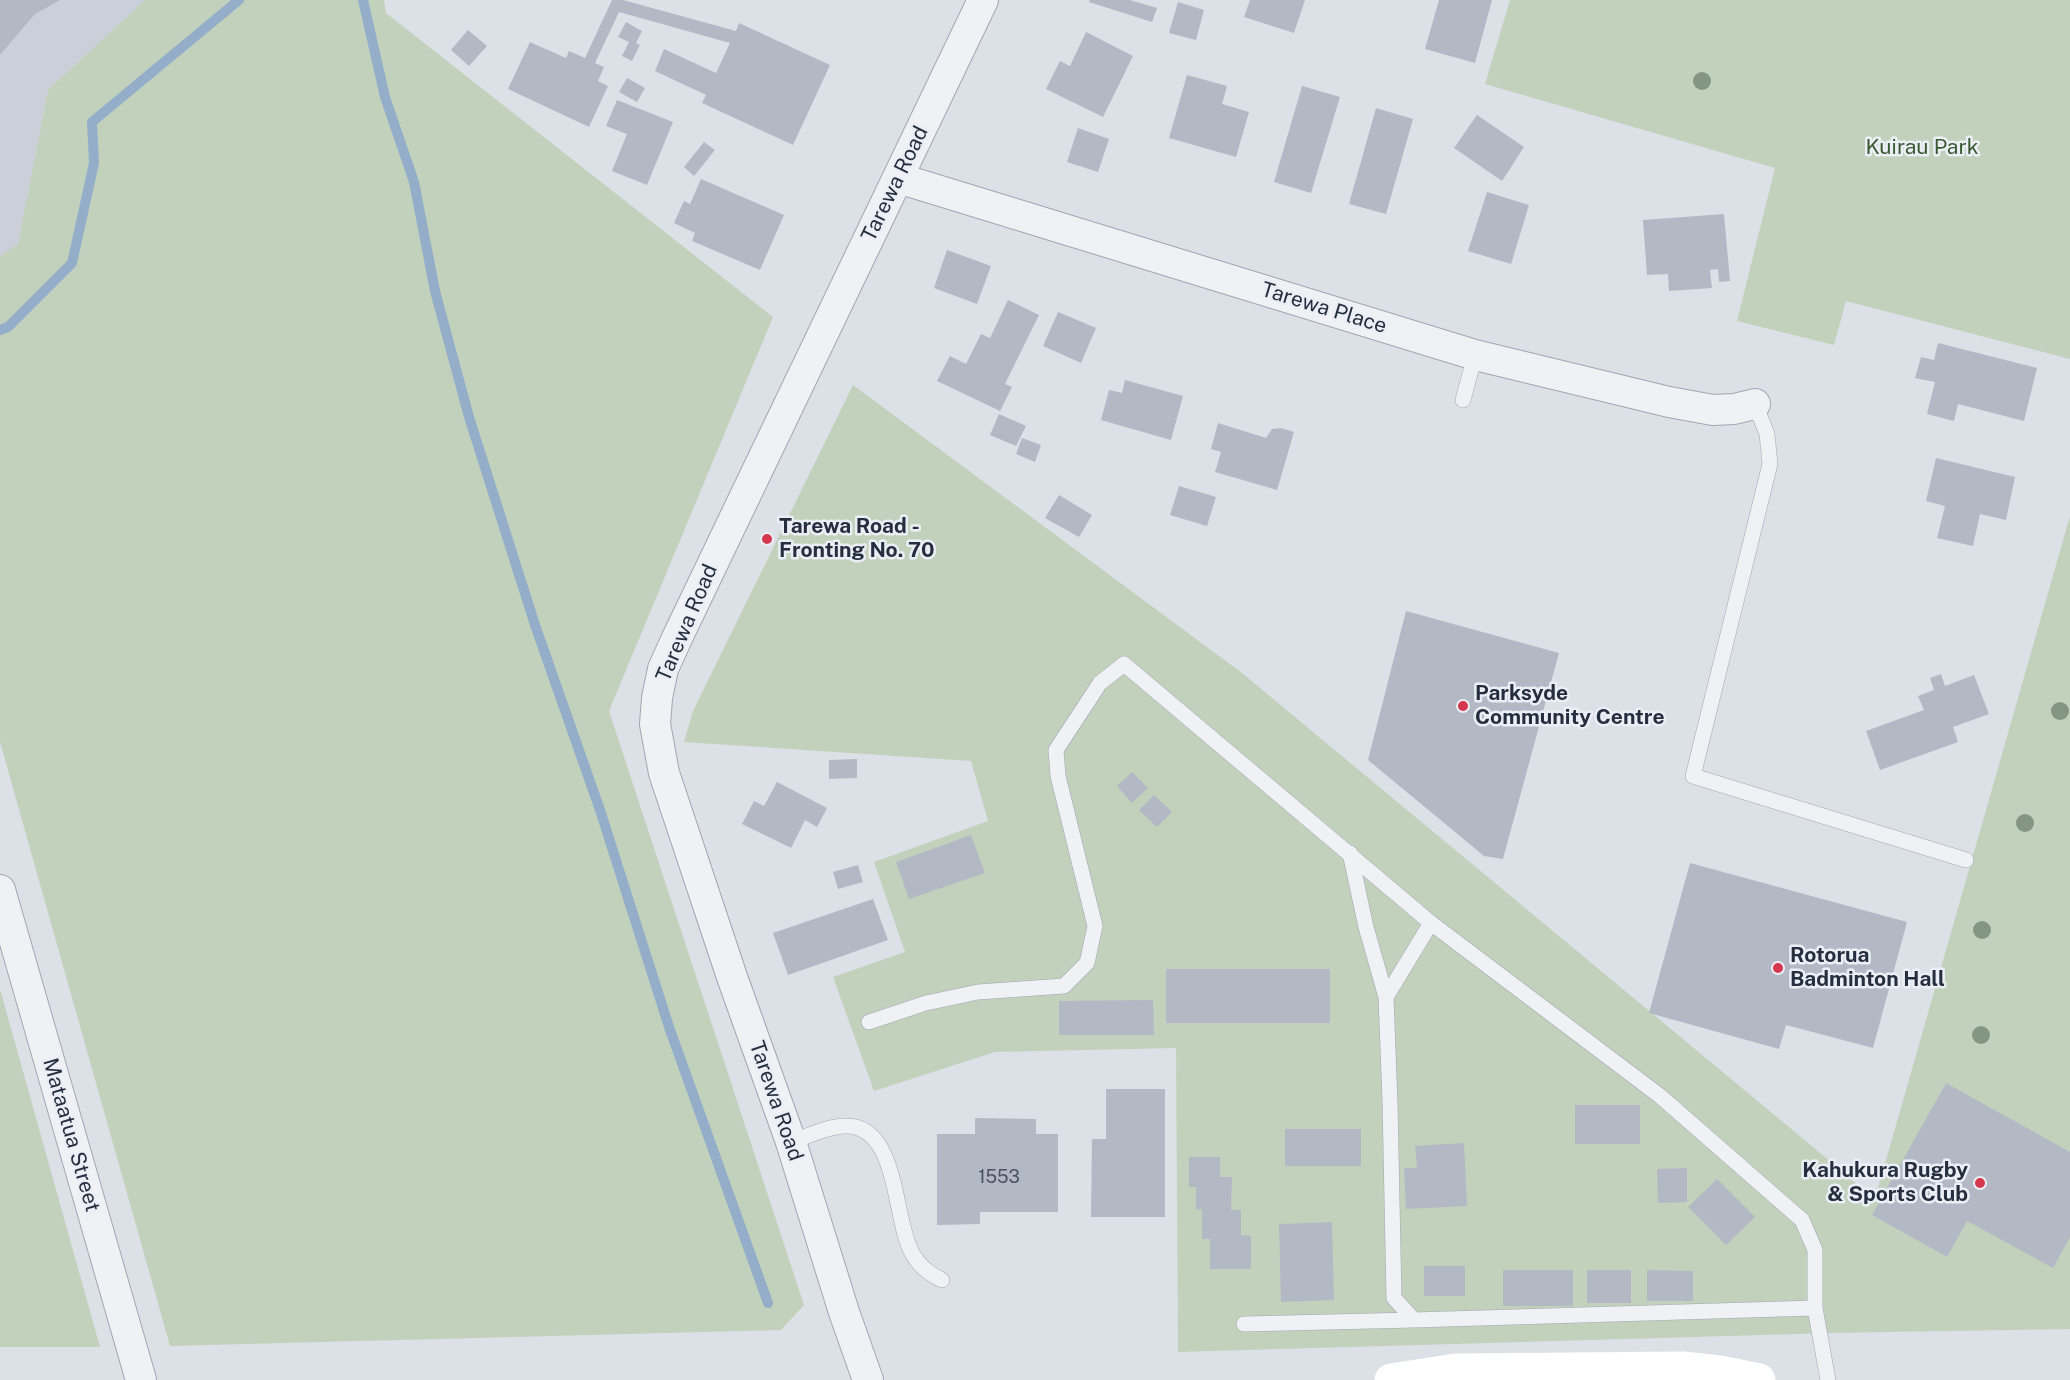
<!DOCTYPE html>
<style>
body{margin:0}
canvas{display:block;background:#dce0e7}
</style>
<canvas width="2070" height="1380"></canvas>
<script>
const ctx = document.querySelector('canvas').getContext('2d');
ctx.lineJoin = 'round';
function fillPath(path, color) {
  ctx.fillStyle = color;
  ctx.fill(path, 'evenodd');
}
function trace(path, color, width, dash) {
  ctx.strokeStyle = color;
  ctx.lineWidth = width;
  ctx.lineCap = dash ? 'butt' : 'round';
  ctx.setLineDash(dash || []);
  ctx.stroke(path);
}
function drawText(font, color, halo, rows, align = 'center') {
  ctx.font = font + ' "Public Sans",sans-serif';
  ctx.lineWidth = 5;
  ctx.setLineDash([]);
  ctx.textBaseline = 'middle';
  ctx.strokeStyle = halo;
  ctx.fillStyle = color;
  for (const [text, x, y, turn = 0] of rows) {
    ctx.save();
    ctx.translate(x, y);
    ctx.rotate((+turn || 0) * Math.PI / 180);
    ctx.textAlign = isNaN(turn) ? turn : align;
    if (halo) ctx.strokeText(text, 0, 0);
    ctx.fillText(text, 0, 0);
    ctx.restore();
  }
}
const built = new Path2D(`
 M0,0h145l-97,90 -30,155 -18,11z`);
const green = new Path2D(`
 M145,0h239l2,13 387,304 -164,394 195,594 -23,25 -611,16 -170,-604v-486l18,-12 30,-154z
 M1510,0h560v359l-224,-58 -12,44 -97,-24 38,-153 -290,-84z
 M853,385l389,288 606,503 26,26 196,-686v813l-239,4 -653,19 -2,-304 -181,4 -121,39 -41,-114 72,-25 -31,-90 114,-41 -17,-60 -287,-19 9,-31z
 M0,989l100,358h-100z`);
const stream = new Path2D(`
 M363,0l22,97 29,85 21,109 34,126 66,208 65,185 69,217 99,276
 M0,330l8,-3 64,-64 22,-100 -2,-41 147,-122`);
const building = new Path2D(`
 M0,0h60l-25,14 -35,41z
 M612,0h11l113,31 3,-8 91,42 -37,80 -91,-42 4,-8 -51,-24 9,-22 52,24 14,-30 -111,-31 -24,51 9,4 -6,14 10,5 -19,41 -81,-38 22,-47 36,16 3,-7 16,7z
 M1090,0h40l27,8 -5,14 -63,-20z
 M1250,0h55l-11,33 -50,-16z
 M1439,0h53l-17,63 -50,-14z
 M1178,2l26,8 -8,30 -27,-7z
 M626,22l16,9 -6,12 4,2 -8,16 -10,-5 7,-14 -11,-5z
 M468,30l19,16 -18,20 -18,-16z
 M1086,32l47,24 -30,61 -57,-28 14,-28 10,5z
 M1187,75l40,11 -5,18 27,8 -13,45 -67,-19z
 M627,78l18,10 -8,14 -18,-10z
 M1302,86l38,11 -29,96 -37,-11z
 M617,100l56,22 -26,63 -35,-14 15,-37 -21,-8z
 M1376,108l37,11 -27,95 -37,-10z
 M1477,115l47,32 -22,34 -48,-33z
 M1078,128l31,11 -11,33 -31,-10z
 M704,142l11,8 -21,26 -10,-9z
 M701,179l83,36 -24,55 -68,-29 3,-8 -21,-10 10,-22 6,3z
 M1487,192l42,13 -18,59 -43,-13z
 M1724,214l6,67 -11,1 -1,-13 -8,1 2,18 -43,3 -1,-17 -21,1 -4,-55z
 M947,250l44,16 -14,38 -43,-16z
 M1008,300l31,15 -34,69 7,3 -12,24 -63,-30 13,-25 16,8 15,-30 9,4z
 M1058,312l38,16 -15,35 -38,-17z
 M1938,343l99,25 -13,53 -66,-17 -4,17 -27,-7 8,-32 -20,-4 6,-21 13,3z
 M1125,380l58,16 -12,44 -70,-20 8,-30 13,3z
 M999,414l27,12 -10,20 -26,-11z
 M1218,423l48,15 6,-9 9,-1 13,4 -17,58 -62,-18 6,-20 -10,-3z
 M1022,438l19,7 -6,17 -19,-8z
 M1936,458l79,19 -9,43 -26,-6 -7,32 -36,-8 8,-32 -19,-5z
 M1179,486l37,11 -9,29 -37,-11z
 M1059,495l33,20 -13,22 -34,-19z
 M1406,611l153,42 -56,206 -19,-3 -116,-96z
 M1941,674l4,12 29,-11 15,39 -36,13 5,15 -78,28 -14,-39 58,-21 -6,-14 16,-6 -4,-12z
 M857,759v19l-28,1v-19z
 M1132,772l16,16 -16,15 -15,-17z
 M777,782l50,26 -10,19 -12,-7 -14,28 -49,-24 12,-23 10,5z
 M1154,795l18,17 -15,15 -18,-17z
 M971,835l14,38 -76,26 -13,-37z
 M1690,863l217,59 -34,126 -87,-23 -7,24 -130,-36z
 M858,865l5,17 -25,7 -5,-17z
 M873,899l15,41 -100,35 -15,-42z
 M1166,969h164v54h-164z
 M1153,1000l1,35h-95v-34z
 M1946,1083l124,69v85l-17,31 -86,-47 -20,36 -75,-42z
 M1106,1089h59v128h-74l1,-78h14z
 M1575,1105h65v39h-65z
 M975,1118l61,1v15h22v78h-78v12l-43,1v-91h38z
 M1285,1129h76v37h-76z
 M1464,1143l3,63 -61,3 -2,-41h13l-2,-22z
 M1189,1157h31v20h12l-1,33h10v25l10,1v33h-41v-30h-8v-30l-6,1v-23h-7z
 M1687,1168v34l-29,1 -1,-34z
 M1717,1179l38,38 -29,28 -38,-38z
 M1332,1222l2,78 -53,2 -2,-78z
 M1424,1266h41v30h-41z
 M1503,1270h70v36h-70z
 M1587,1270h44v33h-44z
 M1647,1270l46,1v30h-46z`);
const lane = new Path2D(`
 M1463,400l12,-45
 M1755,404l12,30 3,30 -77,312 273,84
 M1350,853l16,74 20,70
 M1431,923l229,173 142,124 13,30v58
 M869,1022l57,-19 52,-11 86,-6 23,-23 8,-37 -37,-150 -2,-26 44,-67 24,-19 307,259 -45,74 4,105 4,196 20,22 401,-12 13,72
 M791,1142c17,-6 35,-15 53,-16 55,-3 49,93 68,127 7,13 17,21 30,27
 M1244,1324l170,-4`);
const street = new Path2D(`
 M898,178l577,177 194,47 44,8 21,-1 21,-5
 M0,890l141,490
 M868,1380l-24,-68 -53,-170 -59,-165 -68,-204 -9,-49 2,-26 6,-29 14,-31 306,-638`);
const secondary = new Path2D(`
 M1391,1380l65,-10 227,-2 37,4 39,8`);
const trees = [
 [1702,81],
 [2060,711],
 [2025,823],
 [1982,930],
 [1981,1035]
];
const markers = [
 [767,539,6,"#d5384e"],
 [1463,706,6,"#d5384e"],
 [1778,968,6,"#d5384e"],
 [1980,1183,6,"#d5384e"]
];
const numberNames = [
 ["1553",999,1177]
];
const parkNames = [
 ["Kuirau Park",1922,148]
];
const streetNames = [
 ["Tarewa Road",895,184,-64],
 ["Tarewa Place",1324,308,17],
 ["Tarewa Road",687,623,-67],
 ["Tarewa Road",776,1101,71],
 ["Mataatua Street",71,1135,74]
];
const poiNames = [
 ["Tarewa Road -",779,527],
 ["Fronting No. 70",779,551],
 ["Parksyde",1475,694],
 ["Community Centre",1475,718],
 ["Rotorua",1790,956],
 ["Badminton Hall",1790,980],
 ["Kahukura Rugby",1968,1171,"right"],
 ["& Sports Club",1968,1195,"right"]
];
fillPath(built, '#cacfd9');
fillPath(green, '#c2d1bc');
trace(stream, '#94aeca', 10);
fillPath(building, '#b3b9c4');
trace(lane, '#a1a7b1', 16);
trace(street, '#a1a7b1', 32);
trace(lane, '#eff1f5', 15);
trace(street, '#eff1f5', 30);
trace(secondary, '#fff', 33);
ctx.fillStyle = '#829683';
for (const [x, y] of trees) {
  ctx.beginPath();
  ctx.arc(x, y, 9, 0, 2 * Math.PI);
  ctx.fill();
}
for (const [x, y, r, color] of markers) {
  const dot = new Path2D();
  dot.arc(x, y, r, 0, 2 * Math.PI);
  ctx.fillStyle = color;
  ctx.fill(dot);
  trace(dot, '#ebeff5', 2);
}
drawText('18px', '#485160', null, numberNames);
drawText('21px', '#395a31', '#ebeff5', parkNames);
drawText('21px', '#252e3e', '#ebeff5', streetNames);
drawText('bold 21px', '#252e3e', '#ebeff5', poiNames, 'left');
</script>
